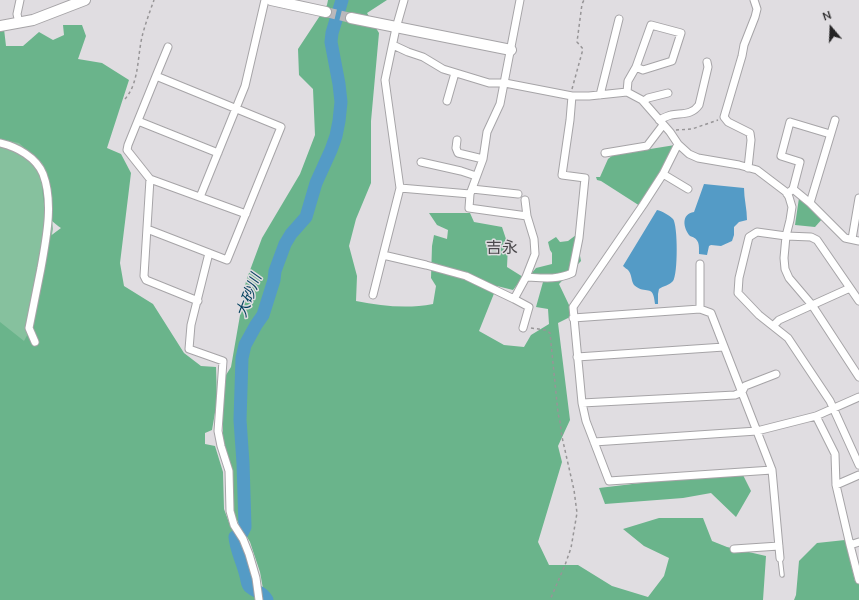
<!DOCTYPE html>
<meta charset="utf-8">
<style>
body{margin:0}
#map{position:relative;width:859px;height:600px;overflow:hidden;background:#e0dde1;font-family:"Nunito Sans",sans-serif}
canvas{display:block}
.north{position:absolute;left:811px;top:8px;width:40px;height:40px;-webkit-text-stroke:3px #e0dde1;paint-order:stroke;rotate:341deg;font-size:11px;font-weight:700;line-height:16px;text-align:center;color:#242324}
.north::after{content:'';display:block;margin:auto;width:14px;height:18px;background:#242324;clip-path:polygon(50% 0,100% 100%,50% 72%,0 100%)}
</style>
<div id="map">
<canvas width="859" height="600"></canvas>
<div class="north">N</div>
</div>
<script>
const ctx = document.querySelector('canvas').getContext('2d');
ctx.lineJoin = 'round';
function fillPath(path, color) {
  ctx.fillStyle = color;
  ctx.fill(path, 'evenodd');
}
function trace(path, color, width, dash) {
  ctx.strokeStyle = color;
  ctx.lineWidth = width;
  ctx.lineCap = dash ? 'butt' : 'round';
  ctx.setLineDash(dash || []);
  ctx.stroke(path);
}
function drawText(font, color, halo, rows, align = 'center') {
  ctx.font = font + ' "Nunito Sans","Noto Sans JP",sans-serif';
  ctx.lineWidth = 3;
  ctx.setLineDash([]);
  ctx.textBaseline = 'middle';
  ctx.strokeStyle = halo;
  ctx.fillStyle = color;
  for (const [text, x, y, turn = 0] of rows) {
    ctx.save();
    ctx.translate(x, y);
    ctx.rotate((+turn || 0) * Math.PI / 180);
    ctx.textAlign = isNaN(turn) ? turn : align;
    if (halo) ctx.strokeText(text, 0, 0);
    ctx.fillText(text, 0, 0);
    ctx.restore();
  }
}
const green = new Path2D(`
 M0,135l21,5 25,24 7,65 -19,102 -11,15 -23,-17z`);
const forest = new Path2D(`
 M328,0h59l-20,13 12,20 -8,88v62l-15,36 -7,27 8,30 -1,25c26,5 51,8 77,3l3,-18 -5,-8 1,-32 2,-11 13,4 1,-9 -11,-5 -8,-12h41l4,9 28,5 6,18 -1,22 16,10 -10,13 -16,-4 -18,45 25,14 20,2 7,-12 18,-11 -1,-15 -12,-2 7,-25 -12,-8 5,-6 16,-4v-11l-2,-3 -2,-8 8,-5 4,5 8,-1 8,-6 5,26 -22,23 10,21 1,12 -12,6 12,97 -12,26 4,16 -24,80 11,23h29l34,21 36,11 16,-21 5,-18 -25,-12 -21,-17 36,-11h44l9,23 15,6 39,9 -3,44h-498l-5,-28 -10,-30 -18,-30 -9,-70v-30l3,-37 5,-8 15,-86 16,-43 38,-64 15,-39 -2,-46 -14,-14 -1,-26 29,-44z
 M63,25h19l4,11 -8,23 24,4 27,17 -22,68 14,6 10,19 -11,90 4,23 29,18 31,49 17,13 15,1 1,34 -5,29 -7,3v11l10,2 8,26 1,37 6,16 12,19 9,30 4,26h-255v-278l24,19 7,-13 18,-91 12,-9c-6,-4 -12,-9 -15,-16 -4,-12 -5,-35 -3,-48l-24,-21 -19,-4v-109l4,-1 2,17h17l16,-14 14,8 11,-5z
 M675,145l-35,61 -39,-25 -4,-1 -1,-3h4l8,-18 5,-4z
 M799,198l24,20 -8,9 -20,-2z
 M741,471l10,20 -15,26 -25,-24 -28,5 -78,6 -6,-16z
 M845,540l10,41 4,2v17h-65l2,-5 3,-34 18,-18z`);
const water = new Path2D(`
 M704,184l40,4c0,11 3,21 3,32l-8,2 -5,5v8l-2,6 -11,5 -10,-1 -2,1 -2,9 -8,-1c0,-9 1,-15 -9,-18 -7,-8 -9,-22 4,-24z
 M657,210c5,1 12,5 16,9 5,6 5,56 0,62 -3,4 -10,5 -14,8l-1,5v10h-3c-2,-22 -9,-8 -21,-19 -3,-4 -2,-11 -6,-15 -1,-1 -3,-2 -5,-4z`);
const river = new Path2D(`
 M267,600c-5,-9 -10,-7 -17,-13 -3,-2 -3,-8 -4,-11 -3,-13 -10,-26 -11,-39l7,-4 3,-6 -2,-64 -3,-43 2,-62 3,-13 11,-20 7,-10 11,-35 1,-9 10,-27 6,-10 15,-17 10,-34 15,-33 5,-14 3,-15 2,-19 -2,-18 -8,-42 1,-9 10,-33`);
const secondaryTunnel = new Path2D(`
 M326,12l25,6`);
const path = new Path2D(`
 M572,89l11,-40 -6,-7 5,-38 2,-4
 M125,99c15,-17 12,-45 18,-66 3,-11 7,-22 11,-33
 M676,130l16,-1 26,-9
 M531,328l14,2 5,3 8,80 2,9 2,15 12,53 3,23 -6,35 -6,17 -15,35`);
const lane = new Path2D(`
 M780,558l2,17`);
const street = new Path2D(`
 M404,0l-8,28 -11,52 15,108 -17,67 43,10 40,11 48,23
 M520,0l-20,104 -13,28 -4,27 -13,35 -1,14 58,8 7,23 1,15 -9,23
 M19,23l-2,-9 3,-14
 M393,45l15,7 15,5 20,12 46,14h16l67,13h17l38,-4 15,8 28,32 8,12 11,10 9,4 41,7 18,5 29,22 3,5 3,10 -2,13 -4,16 -2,22 1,11 4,9 23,27 47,72
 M156,76l12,-29
 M627,92l1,-11 8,-14 15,-42 30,8 -9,28 -29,9 -7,-3
 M600,95l19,-76
 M447,101l8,-28
 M644,101l4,-3 20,-5
 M659,120c4,-2 8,-4 12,-5 12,-2 21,0 28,-10l9,-38 -1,-5
 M138,121l80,32
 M457,140l-1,8 2,5 25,6
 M0,143c17,4 36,14 43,31 11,29 3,65 -2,94 -4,20 -8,40 -12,60l6,14
 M678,144l-15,30 -20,31 -70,102 9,96 4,18 23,60 163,-11
 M605,153l42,-7 16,-21
 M421,162l40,9 15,5
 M748,168l3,-28 -1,-7 -22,-11 -4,-5 18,-61 2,-11 11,-28 2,-8 -3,-9
 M663,174l25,15
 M150,179l-6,97 2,4 52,21
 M400,188l70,6
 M472,189l46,5
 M793,189l17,14 25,-83
 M787,194l6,-5 7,-27 -19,-6 9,-34 40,12
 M200,197l45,-111 20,-86
 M525,200l2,16
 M810,203l35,35 14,3
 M147,229l80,31 54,-133 -125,-51 -28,69 -1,5 23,29 96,35
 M852,239l7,-41
 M209,253l-18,72 -2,24 34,12 -5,70 3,15 8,25 1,40 4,14 9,14 6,15 7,24 3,22
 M373,295l10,-40
 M859,301l-42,-61 -6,-3 -25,-1 -29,-4 -8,5 -10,41 -1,15 21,22 29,23 42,63 29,64
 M700,309v-45
 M573,318l127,-9 11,4 61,157 8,88
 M773,326l6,-6 71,-32
 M523,328l6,-21 -15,-8 12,-22c17,1 31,3 46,-4l7,-35 6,-60 -23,-3 8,-55 2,-24
 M577,357l147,-10
 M582,403l153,-8 7,-3 3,-6 31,-12
 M816,416l19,38 1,31 14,60 9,35
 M594,442l163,-11 59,-15 43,-19
 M836,485l23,-10
 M850,545l9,-3
 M734,549l45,-3`);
const secondary = new Path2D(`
 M271,0l55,12
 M351,18l160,32
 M0,26l33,-6 52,-20`);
const waterNames = [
 ["大砂川",250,296,-69]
];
const quarterNames = [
 ["吉永",502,249]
];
fillPath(green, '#86c19e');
fillPath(forest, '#6ab48b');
fillPath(water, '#549bc6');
trace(river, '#549bc6', 13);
trace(secondaryTunnel, '#bab8bb', 10, [10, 5]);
trace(lane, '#a6a4a7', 5.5);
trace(street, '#a6a4a7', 9);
trace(secondary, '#a6a4a7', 12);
trace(path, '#979597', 1.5, [3, 3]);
trace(lane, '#fff', 3.5);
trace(street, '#fff', 7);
trace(secondary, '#fff', 10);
drawText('italic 15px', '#023f5d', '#e0dde1', waterNames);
drawText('16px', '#4b494c', '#e0dde1', quarterNames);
</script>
